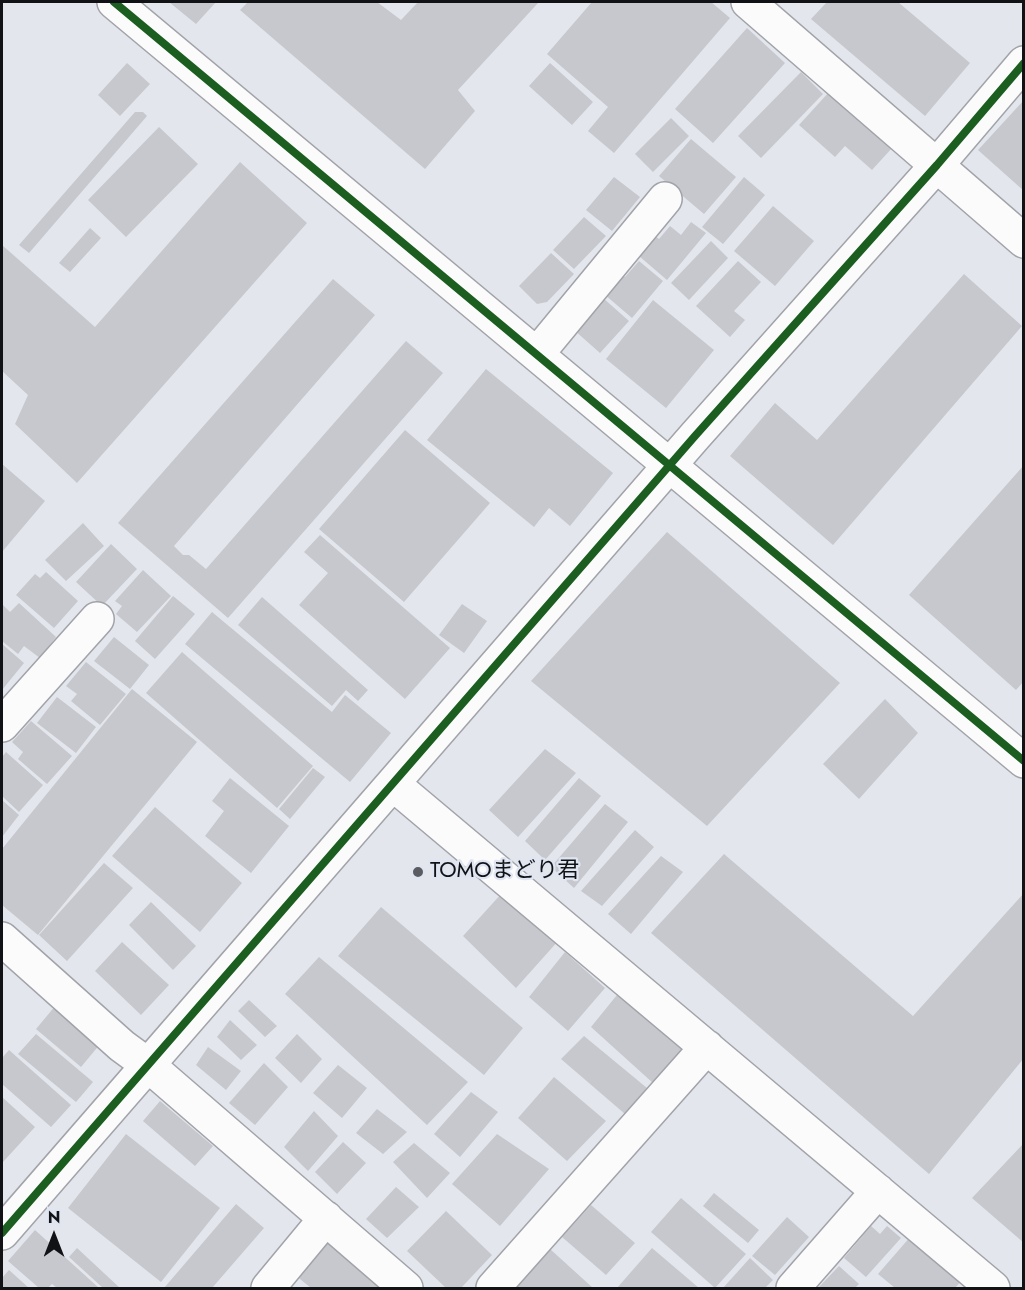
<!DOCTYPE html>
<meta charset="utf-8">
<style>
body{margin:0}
#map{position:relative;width:1025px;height:1290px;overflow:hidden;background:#e3e6ed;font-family:Jost,sans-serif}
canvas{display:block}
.frame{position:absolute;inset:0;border:3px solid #101215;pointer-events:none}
.north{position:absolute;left:24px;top:1206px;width:60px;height:60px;-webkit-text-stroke:4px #dfe5f1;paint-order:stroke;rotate:0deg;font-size:16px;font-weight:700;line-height:24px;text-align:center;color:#101215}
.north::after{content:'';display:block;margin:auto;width:21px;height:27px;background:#101215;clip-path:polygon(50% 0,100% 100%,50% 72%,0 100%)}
</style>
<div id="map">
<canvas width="1025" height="1290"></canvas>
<div class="frame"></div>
<div class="north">N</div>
</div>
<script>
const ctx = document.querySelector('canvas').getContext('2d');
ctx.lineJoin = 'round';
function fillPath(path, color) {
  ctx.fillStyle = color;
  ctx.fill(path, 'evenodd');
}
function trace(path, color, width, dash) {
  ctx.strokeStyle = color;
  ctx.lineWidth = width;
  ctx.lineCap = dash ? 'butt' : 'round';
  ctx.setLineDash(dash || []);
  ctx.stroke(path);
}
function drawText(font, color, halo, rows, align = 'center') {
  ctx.font = font + ' Jost,"Noto Sans JP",sans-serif';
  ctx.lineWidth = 4.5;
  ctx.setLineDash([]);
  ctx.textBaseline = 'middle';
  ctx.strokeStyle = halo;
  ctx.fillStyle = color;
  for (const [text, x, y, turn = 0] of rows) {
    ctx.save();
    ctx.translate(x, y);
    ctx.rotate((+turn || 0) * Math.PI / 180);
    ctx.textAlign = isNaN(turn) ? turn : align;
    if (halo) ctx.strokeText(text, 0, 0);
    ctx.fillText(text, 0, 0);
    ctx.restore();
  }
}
const building = new Path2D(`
 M169,2h47l-20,22z
 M248,2h129l24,18 17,-18h121l-81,88 17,21 -50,58 -185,-159z
 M592,2h119l19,16 -116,135 -26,-22 20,-24 -61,-53z
 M827,2h71l72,61 -45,53 -114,-97z
 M747,28l38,35 -72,80 -38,-34z
 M127,63l23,21 -30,32 -22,-21z
 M550,63l43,39 -21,23 -43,-39z
 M801,72l22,22 -62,64 -23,-22z
 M829,92l63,56 -20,22 -27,-24 -10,11 -36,-32z
 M1024,100v91l-46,-41z
 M135,112h8l4,4 -118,137 -10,-8z
 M671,118l18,18 -36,36 -18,-18z
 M159,127l39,37 -72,73 -38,-37z
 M691,139l45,38 -32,37 -45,-38z
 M240,162l67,61 -230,260 -62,-59 13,-29 -26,-24v-126l93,82z
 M614,177l26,20 -28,34 -26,-21z
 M744,177l21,18 -42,49 -21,-17z
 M773,206l41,35 -39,45 -41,-35z
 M584,217l22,19 -32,33 -21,-19z
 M691,222l15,11 -39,47 -28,-24 16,-20 4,3 11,-13 11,9z
 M90,228l11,10 -31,34 -11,-9z
 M711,241l17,17 -39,42 -18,-17z
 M551,253l23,21 -27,28 -10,2 -18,-18z
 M639,261l24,20 -31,37 -28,-24 16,-21 5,4z
 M738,261l23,21 -27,29 11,9 -15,17 -34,-31z
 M964,274l58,52 -189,219 -103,-89 45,-53 42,37z
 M333,279l42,36 -201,231 9,9h6l17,14 200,-228 37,32 -215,245 -110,-95z
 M603,298l26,23 -29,32 -26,-23z
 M653,300l61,50 -48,58 -60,-49z
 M486,369l127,104 -43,53 -21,-18 -15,19 -107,-87z
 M405,430l85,73 -86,99 -85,-73z
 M2,464l43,37 -43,51z
 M1024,465v216l-8,9 -107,-95z
 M83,523l21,23 -38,35 -21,-21z
 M667,532l173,151 -133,143 -176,-145z
 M320,535l130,113 -45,51 -106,-94 29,-32 -24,-21z
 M111,544l26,25 -35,37 -26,-24z
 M143,570l28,26 -34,36 -21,-18 6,-8 -7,-5z
 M46,572l32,29 -24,27 -38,-33 19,-21 5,4z
 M173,596l22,18 -40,45 -20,-18z
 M262,597l106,93 -10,11 -12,-11 -14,16 -94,-81z
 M19,603l37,34 -16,21 -16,-12 -6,8 -16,-13v-37l8,8z
 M462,604l25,17 -23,32 -25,-18z
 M212,612l120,100 13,-17 46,38 -41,49 -165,-138z
 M114,637l35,28 -19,24 -36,-28z
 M2,644l22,19 -22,27z
 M182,652l131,114 -36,42 -131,-115z
 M86,662l40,32 -26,31 -29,-24 6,-7 -11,-8z
 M132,689l65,53 -159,193 -36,-30v-56z
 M57,697l39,30 -20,26 -39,-30z
 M885,699l33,34 -59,66 -36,-35z
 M31,721l41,35 -25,28 -29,-25 5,-7 -11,-10z
 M545,749l31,24 -58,64 -29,-27z
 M6,752l37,33 -24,27 -17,-16v-39z
 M313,768l12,9 -35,42 -11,-10z
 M230,778l59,48 -38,47 -46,-37 19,-25 -12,-10z
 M579,778l22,18 -56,64 -20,-19z
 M2,800l17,15 -17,22z
 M605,804l23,18 -54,66 -23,-21z
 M155,807l87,76 -42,49 -88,-76z
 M635,830l19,17 -52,59 -21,-15z
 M724,854l189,162 111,-123v165l-95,116 -278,-241z
 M661,856l22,16 -52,62 -23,-20z
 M104,863l29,25 -66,73 -28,-26z
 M502,893l57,47 -43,48 -53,-52z
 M151,902l45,44 -23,24 -44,-45z
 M381,907l142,121 -39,47 -146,-119z
 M122,942l47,43 -28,30 -46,-44z
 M565,952l40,36 -37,43 -39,-34z
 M319,957l149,125 -41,43 -142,-131z
 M621,990l63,57 -31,36 -62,-56z
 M249,1000l28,26 -12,11 -27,-26z
 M56,1005l45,38 -20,24 -45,-38z
 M230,1020l27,25 -16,15 -24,-23z
 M36,1034l57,48 -17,20 -58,-48z
 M297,1034l25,25 -21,24 -26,-25z
 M584,1036l63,52 -22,26 -64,-55z
 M208,1047l33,24 -15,19 -30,-25z
 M9,1050l62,55 -20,22 -49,-43v-26z
 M264,1063l24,24 -33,38 -26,-22z
 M338,1065l29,23 -25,30 -29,-25z
 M554,1077l52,44 -39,40 -49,-43z
 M471,1092l27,20 -38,45 -26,-23z
 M2,1097l33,30 -32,35 -1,-1z
 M160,1101l53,45 -18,20 -52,-45z
 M377,1109l30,23 -24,22 -27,-21z
 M314,1111l24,25 -30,35 -24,-24z
 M126,1134l94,74 -59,74 -93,-74z
 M497,1134l52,35 -49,57 -48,-42z
 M343,1142l23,21 -29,31 -22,-22z
 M414,1143l36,30 -23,25 -34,-36z
 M1024,1143v100l-52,-45z
 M396,1187l23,20 -32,31 -21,-19z
 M714,1193l45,37 -11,13 -45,-37z
 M681,1198l65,56 -31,34 -64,-56z
 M236,1204l28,24 -52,60h-48z
 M591,1205l44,38 -29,32 -44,-38z
 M446,1211l46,44 -31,33h-15l-39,-37z
 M787,1217l22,20 -34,38 -23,-19z
 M871,1226l9,8 7,-8 14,12 -35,39 -22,-19z
 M35,1230l64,58h-42l-5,-4 -4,4h-9l-31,-27z
 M911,1236l51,44 -7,8h-60l-17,-14z
 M326,1239l53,45 -3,4h-65l-16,-13z
 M77,1248l43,40h-17l-34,-31z
 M652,1248l47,40h-82z
 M550,1249l43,39h-79z
 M750,1258l23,22 -8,8h-42z
 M839,1266l20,18 -4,4h-37z
 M9,1270l20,18h-27v-10z`);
const minor = new Path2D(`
 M114,2l910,759
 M748,2l276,239
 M537,354l128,-155
 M2,725l95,-106
 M393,784l600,504
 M2,939l120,107 26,19 258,223
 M2,1233l693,-797 242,-271 87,-102
 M268,1288l58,-70
 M493,1288l214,-241
 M793,1288l85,-97`);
const cycleway = new Path2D(`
 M114,2l910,759
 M2,1233l693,-797 242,-271 87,-102`);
const markers = [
 [418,872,6,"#5a5c61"]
];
const poiNames = [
 ["TOMOまどり君",430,872]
];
fillPath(building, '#c6c8cd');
trace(minor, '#a1a3a9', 36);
trace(minor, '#fbfbfc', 33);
trace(cycleway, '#1b5e20', 8);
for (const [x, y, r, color] of markers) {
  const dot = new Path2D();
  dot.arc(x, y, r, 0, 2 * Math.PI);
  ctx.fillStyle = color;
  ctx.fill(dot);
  trace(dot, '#dfe5f1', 2);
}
drawText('22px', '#101215', '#dfe5f1', poiNames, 'left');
</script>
